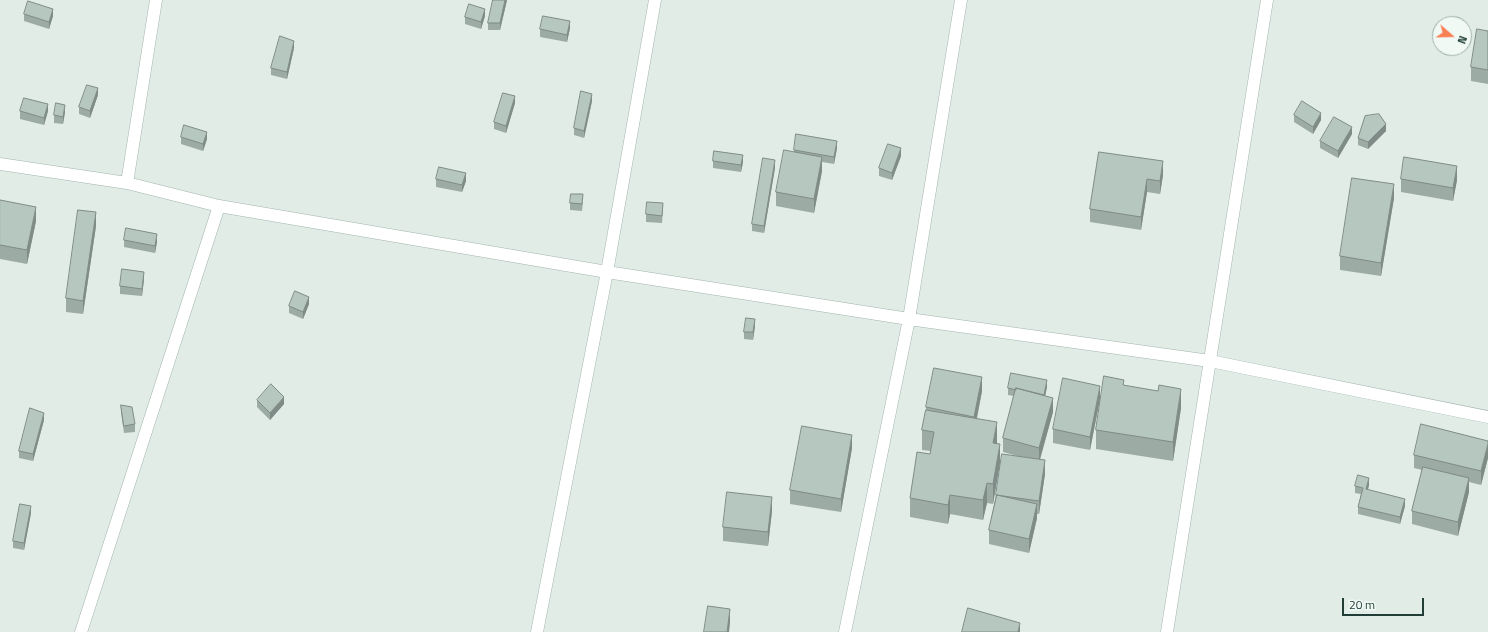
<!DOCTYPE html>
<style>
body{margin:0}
#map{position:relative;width:1488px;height:632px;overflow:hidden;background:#e1ece7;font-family:"Titillium Web",sans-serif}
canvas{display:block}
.north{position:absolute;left:1432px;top:16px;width:40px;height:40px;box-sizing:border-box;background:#f1f9f5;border:1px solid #9daea9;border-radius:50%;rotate:110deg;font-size:11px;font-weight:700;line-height:16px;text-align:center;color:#203e36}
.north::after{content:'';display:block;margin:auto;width:14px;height:18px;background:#f87e53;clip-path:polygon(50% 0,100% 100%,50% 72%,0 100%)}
.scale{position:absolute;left:1342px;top:598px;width:82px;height:18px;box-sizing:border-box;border:2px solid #203e36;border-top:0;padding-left:5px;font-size:12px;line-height:14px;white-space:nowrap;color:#203e36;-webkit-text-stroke:3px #f1f9f5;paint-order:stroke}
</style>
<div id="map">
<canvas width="1488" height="632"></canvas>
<div class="north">N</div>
<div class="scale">20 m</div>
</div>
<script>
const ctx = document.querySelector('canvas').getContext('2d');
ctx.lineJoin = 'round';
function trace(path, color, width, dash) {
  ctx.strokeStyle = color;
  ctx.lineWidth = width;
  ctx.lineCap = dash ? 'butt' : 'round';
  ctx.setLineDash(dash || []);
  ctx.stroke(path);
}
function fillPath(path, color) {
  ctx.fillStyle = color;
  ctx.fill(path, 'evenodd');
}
const street = new Path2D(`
 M0,164l127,19 92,23 388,66 302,47 301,42 278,56
 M127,183l29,-183
 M81,632l138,-426
 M537,632l70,-360 48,-272
 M845,632l64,-313 52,-319
 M1167,632l100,-632`);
const wall = new Path2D(`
 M507,0l-7,30h-12v-7z
 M24,14l29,2 -4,13 -25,-8z
 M485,16l-4,13 -16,-5v-7z
 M570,28l-3,14 -27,-5v-8z
 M1488,31v53l-17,-3v-14z
 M294,48l-7,31 -16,-4v-7z
 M98,95l-8,23 -11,-4v-7z
 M592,101l-8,37 -10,-3v-7z
 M515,103l-9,30 -12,-4v-7z
 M20,111h28l-4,14 -24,-6z
 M65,112l-2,12 -9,-1v-8z
 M1294,115l27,5 -8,14 -19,-12z
 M1386,131l-18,18 -10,-4v-7z
 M1352,134l-14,24 -18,-10v-7z
 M181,137l26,2 -4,12 -22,-7z
 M837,148l-3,16 -12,-2v9l-8,42 -38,-7v-14l18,-40v-2z
 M1099,152l64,23 -3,19 -13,-2 -6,38 -51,-8v-13z
 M901,156l-9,24 -13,-4v-8z
 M713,161l30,1 -2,10 -28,-4z
 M775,168l-11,65 -12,-2v-7z
 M436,179l30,2 -4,11 -26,-5z
 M1401,179l56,1 -4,21 -52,-9z
 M1394,198l-13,78 -41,-6v-14z
 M0,200l36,21 -9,43 -27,-5z
 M583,202l-1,9 -12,-1v-7z
 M663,210l-1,13 -16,-1v-8z
 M96,226l-13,88 -17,-2v-14z
 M124,240l33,2 -2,11 -31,-6z
 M144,279l-2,17 -22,-2v-8z
 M309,304l-6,15 -14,-6v-7z
 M755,326l-2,14 -9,-1v-7z
 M1124,385l57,23 -8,53 -77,-12v-19z
 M1047,387l-2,9 8,16 -13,48 5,14 -6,40h-2v4l-8,35 -40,-9v-14l7,-35 25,-38 -18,-5v-14l11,-42 -6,-1v-7z
 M982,391l-5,28 20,23 3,21 -7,41 -6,-1 -4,17 -33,-6 -2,10 -38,-7v-19l20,-44 1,-3 -9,-1v-20l4,-19v-4z
 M1100,399l-10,51 -37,-7v-14z
 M257,400l27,4 -14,16 -13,-13z
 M121,405l14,19v8l-11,1 -3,-21z
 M44,420l-11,41 -14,-3v-7z
 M1488,441v17l-7,27 -12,-3v10l-11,44 -46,-12v-13l10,-41 -8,-2v-13z
 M852,448l-11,64 -51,-8v-14z
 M1369,485l-1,5 37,16 -5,18 -42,-10v-7l3,-13 -6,-1v-7z
 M772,511l-4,35 -45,-5v-14z
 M31,513l-7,37 -11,-2v-7z`);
const shadedWall = new Path2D(`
 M505,0h2l-7,30v-7z
 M53,9v7l-4,13v-7z
 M485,9v7l-4,13v-7z
 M570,21v7l-3,14v-7z
 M294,41v7l-7,31v-7z
 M98,88v7l-8,23v-7z
 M592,94v7l-8,37v-7z
 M515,96v7l-9,30v-7z
 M48,104v7l-4,14v-7z
 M65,105v7l-2,12v-7z
 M1321,113v7l-8,14v-7z
 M1386,124v7l-18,18v-7z
 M1352,127v7l-14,24v-7z
 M207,132v7l-4,12v-7z
 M837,141v7l-3,16v-7z
 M901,148v8l-9,24v-7z
 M743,155v7l-2,10v-7z
 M822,157v14l-8,42v-14z
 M775,160v8l-11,65v-7z
 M1163,161v14l-3,19v-13z
 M1457,166v14l-4,21v-13z
 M466,173v8l-4,11v-7z
 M1147,179v13l-6,38v-13z
 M1394,184v14l-13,78v-13z
 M36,207v14l-9,43v-14z
 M96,212v14l-13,88v-13z
 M157,234v8l-2,11v-7z
 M144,272v7l-2,17v-7z
 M309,297v7l-6,15v-7z
 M755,319v7l-2,14v-8z
 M982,377v14l-8,40v-14z
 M1047,380v7l-3,15v-7z
 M1100,386v13l-10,51v-13z
 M1181,389v19l-8,53v-19z
 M284,397v7l-14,16v-7z
 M1053,398v14l-14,50v-14z
 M44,413v7l-11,41v-7z
 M997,422v20l-4,20v-19z
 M852,435v13l-11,64v-13z
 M1000,444v19l-7,41v-20z
 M1488,444v14l-7,27v-14z
 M1045,460v14l-6,40v-13z
 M1369,478v7l-3,11v-7z
 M1469,478v14l-11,44v-14z
 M987,483v20l-4,17v-20z
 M950,495v19l-2,10v-19z
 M772,497v14l-4,35v-14z
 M1405,499v7l-5,18v-7z
 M1037,504v14l-8,35v-14z
 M31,506v7l-7,37v-7z
 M730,609v14l-1,9h-2z
 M1020,623v9h-2z`);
const building = new Path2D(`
 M493,0h12l-5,23h-12z
 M28,1l25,8 -4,13 -25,-8z
 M469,4l16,5 -4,13 -16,-5z
 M543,16l27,5 -3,14 -27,-6z
 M1477,29l11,2v39l-17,-3z
 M280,36l14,5 -7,31 -16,-4z
 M87,85l11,3 -8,23 -11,-4z
 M581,91l11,3 -8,37 -10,-3z
 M503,93l12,3 -9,30 -12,-4z
 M24,98l24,6 -4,14 -24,-7z
 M1302,101l19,12 -8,14 -19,-12z
 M56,103l9,2 -2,12 -9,-2z
 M1379,114l7,10 -18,18 -10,-4 7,-22z
 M1334,117l18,10 -14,24 -18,-10z
 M184,125l23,7 -4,12 -22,-7z
 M796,134l41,7 -3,16 -40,-7z
 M888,144l13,4 -9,25 -13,-5z
 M784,150l38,7 -8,42 -38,-7z
 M714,151l29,4 -2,10 -28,-4z
 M1099,152l64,9 -3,20 -13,-2 -6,38 -51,-8z
 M1404,157l53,9 -4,22 -52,-9z
 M763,158l12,2 -11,66 -12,-2z
 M439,167l27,6 -4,12 -26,-6z
 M1352,178l42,6 -13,79 -41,-7z
 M571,194h12l-1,10 -12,-1z
 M0,200l36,7 -9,43 -27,-5z
 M647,202l16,1 -1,13 -16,-2z
 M78,210l18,2 -13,89 -17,-3z
 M126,228l31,6 -2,12 -31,-6z
 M122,269l22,3 -2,17 -22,-3z
 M295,291l14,6 -6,15 -14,-6z
 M746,318l9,1 -2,13h-9z
 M934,368l48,9 -8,40 -48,-10z
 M1011,373l36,7 -3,15 -28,-7v2l-8,-2z
 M1104,376l20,4 -1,5 35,6 1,-6 22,4 -8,53 -77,-12z
 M1063,378l37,8 -10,51 -37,-8z
 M271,384l13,13 -14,16 -13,-13z
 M1016,388l37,10 -14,50 -36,-10z
 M121,405l11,2 3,17 -11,2z
 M30,408l14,5 -11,41 -14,-3z
 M926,410l71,12 -4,21 7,1 -7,40 -6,-1 -4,17 -33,-5 -2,10 -38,-7 7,-46 13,2 4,-22 -12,-2z
 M1421,424l67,17v3l-7,27 -67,-16z
 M802,426l50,9 -11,64 -51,-9z
 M1002,454l43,6 -6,41 -43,-6z
 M1423,467l46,11 -11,44 -46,-11z
 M1358,475l11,3 -3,11 39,10 -5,18 -42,-10 5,-19 -8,-2z
 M727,492l45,5 -4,35 -45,-5z
 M997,495l40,9 -8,35 -40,-9z
 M20,504l11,2 -7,37 -11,-2z
 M708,606l22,3 -3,23h-23z
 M968,608l52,15 -2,9h-56z`);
trace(street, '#a3b4ae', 13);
trace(street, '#fff', 12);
fillPath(wall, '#9daba5');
fillPath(shadedWall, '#7f8b86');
fillPath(building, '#b6c7c0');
trace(building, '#7f8b86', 1);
</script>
